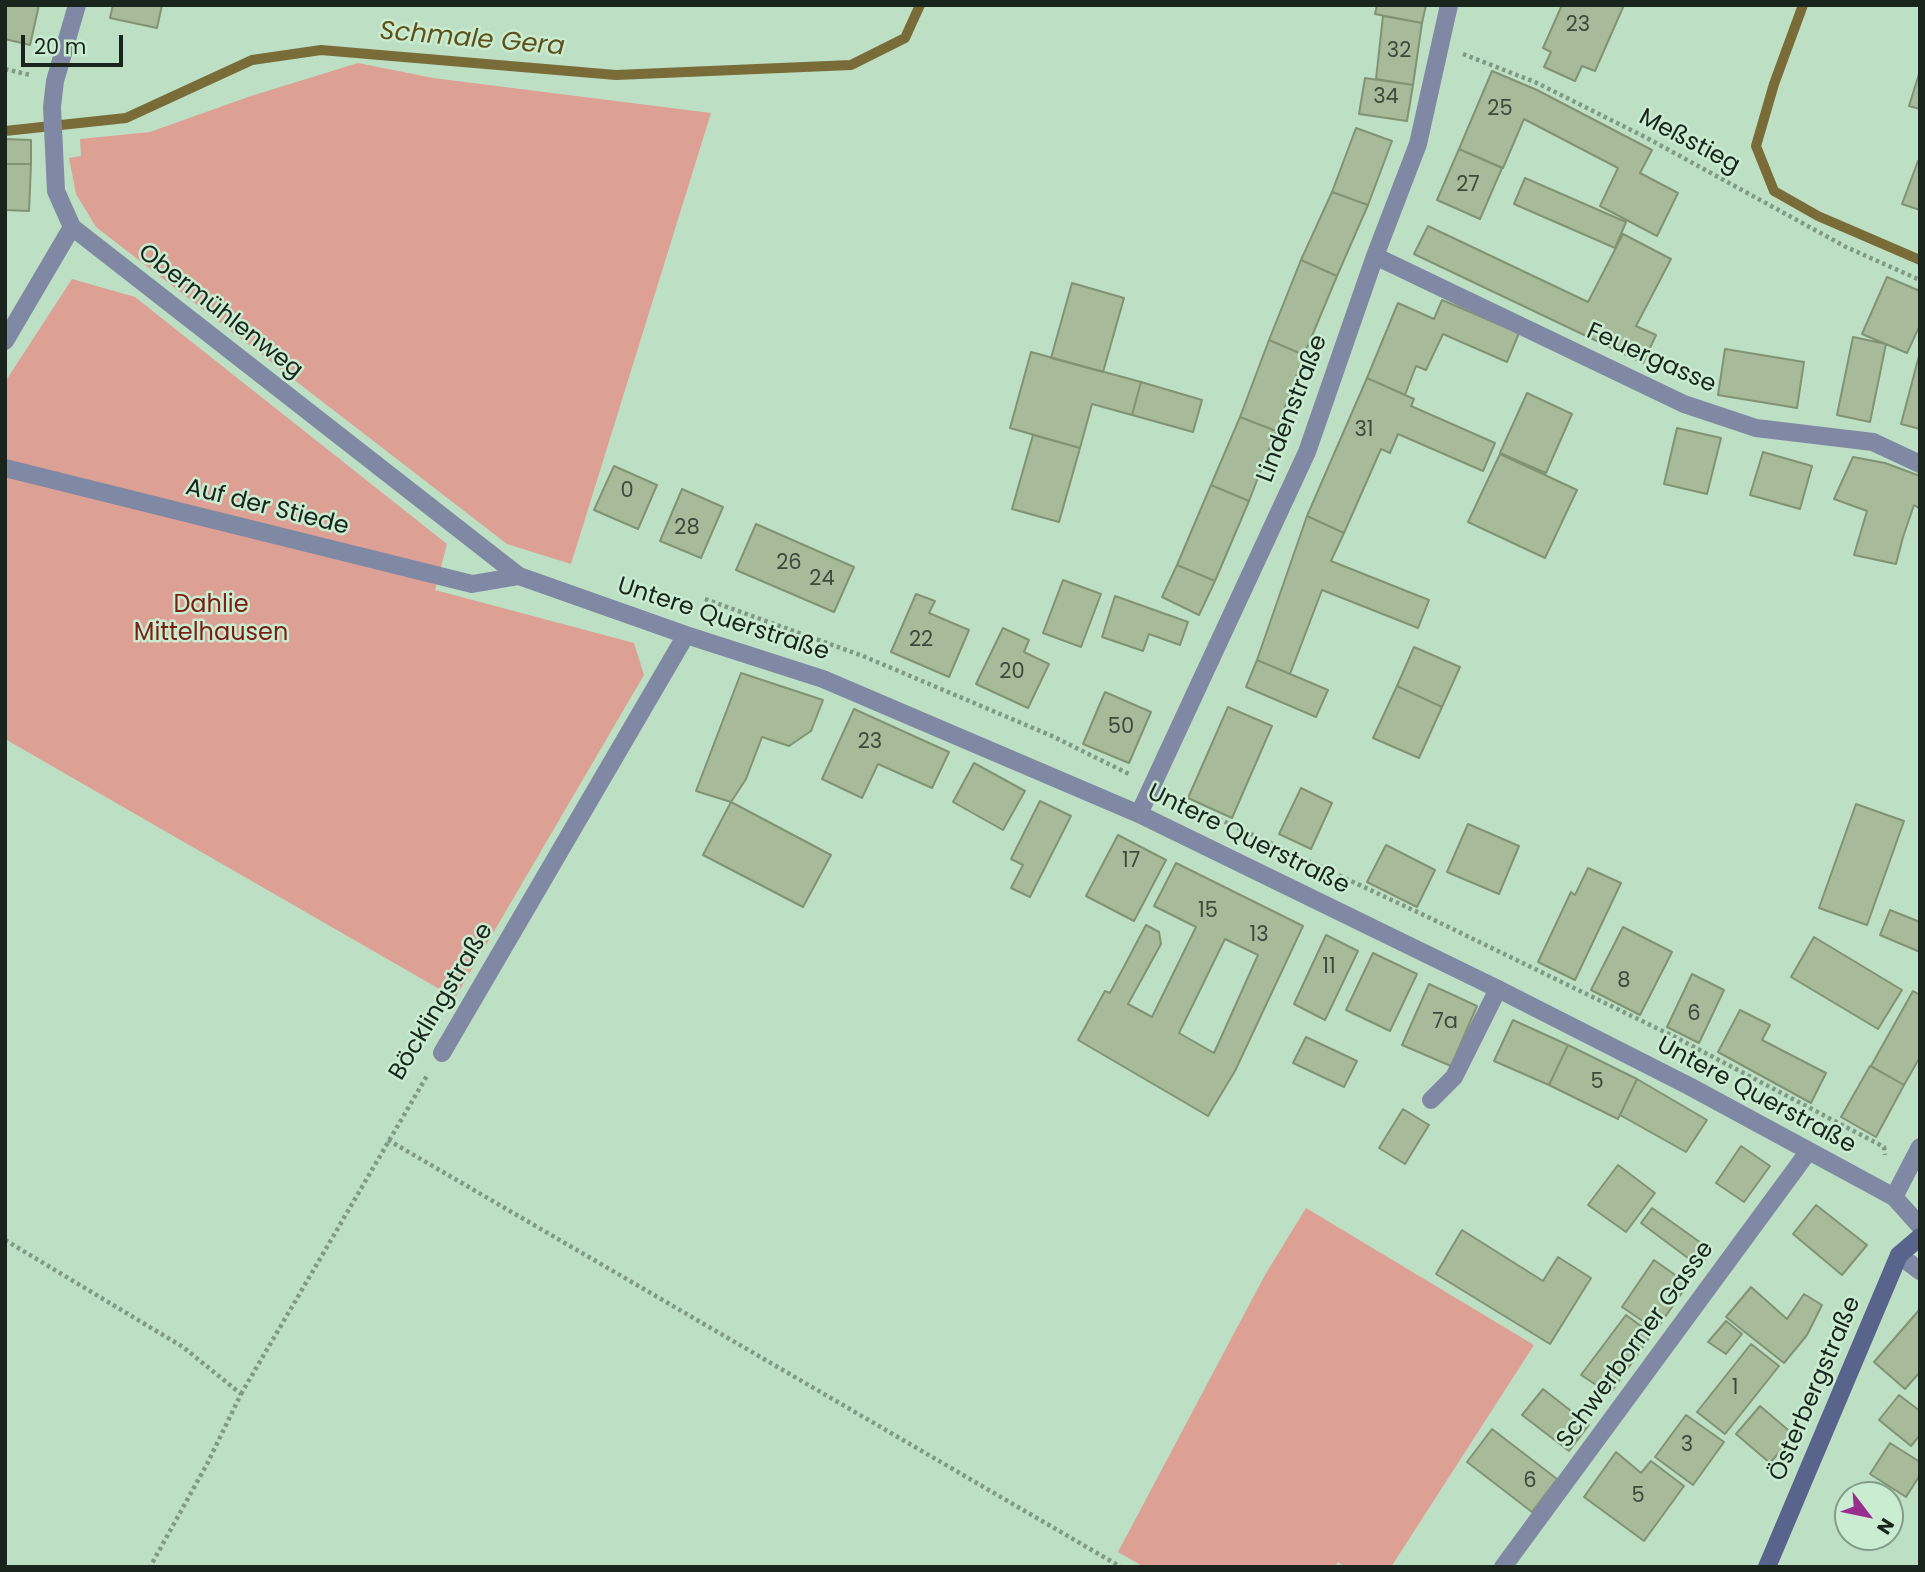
<!DOCTYPE html>
<meta charset="utf-8">
<style>
body{margin:0}
#map{position:relative;width:1925px;height:1572px;overflow:hidden;background:#bddfc4;font-family:Poppins,sans-serif}
canvas{display:block}
.frame{position:absolute;inset:0;border:7px solid #19251c;pointer-events:none}
.north{position:absolute;left:1834px;top:1481px;width:70px;height:70px;box-sizing:border-box;background:#caecd1;border:2px solid #839c89;border-radius:50%;rotate:122deg;font-size:19px;font-weight:700;line-height:28px;text-align:center;color:#19251c}
.north::after{content:'';display:block;margin:auto;width:24px;height:32px;background:#992e90;clip-path:polygon(50% 0,100% 100%,50% 72%,0 100%)}
.scale{position:absolute;left:21px;top:35px;width:102px;height:32px;box-sizing:border-box;border:4px solid #19251c;border-top:0;padding-left:9px;font-size:21px;line-height:24px;white-space:nowrap;color:#19251c;-webkit-text-stroke:5px #caecd1;paint-order:stroke}
</style>
<div id="map">
<canvas width="1925" height="1572"></canvas>
<div class="frame"></div>
<div class="north">N</div>
<div class="scale">20 m</div>
</div>
<script>
const ctx = document.querySelector('canvas').getContext('2d');
ctx.lineJoin = 'round';
function fillPath(path, color) {
  ctx.fillStyle = color;
  ctx.fill(path, 'evenodd');
}
function trace(path, color, width, dash) {
  ctx.strokeStyle = color;
  ctx.lineWidth = width;
  ctx.lineCap = dash ? 'butt' : 'round';
  ctx.setLineDash(dash || []);
  ctx.stroke(path);
}
function drawText(font, color, halo, rows, align = 'center') {
  ctx.font = font + ' Poppins,sans-serif';
  ctx.lineWidth = 5;
  ctx.setLineDash([]);
  ctx.textBaseline = 'middle';
  ctx.strokeStyle = halo;
  ctx.fillStyle = color;
  for (const [text, x, y, turn = 0] of rows) {
    ctx.save();
    ctx.translate(x, y);
    ctx.rotate((+turn || 0) * Math.PI / 180);
    ctx.textAlign = isNaN(turn) ? turn : align;
    if (halo) ctx.strokeText(text, 0, 0);
    ctx.fillText(text, 0, 0);
    ctx.restore();
  }
}
const green = new Path2D(`
 M358,63l75,15 278,35 -140,451 -64,-20 -411,-317 -20,-33 -7,-36 12,-2 -1,-17 70,-7 101,-36z
 M72,279l63,18 312,247 -12,46 199,53 10,32 -189,323 -450,-259v-357z
 M1306,1208l228,137 -143,222h-46l-7,-5 -3,5h-191l-26,-15 147,-277z`);
const stream = new Path2D(`
 M1803,5l-29,79 -18,62 18,45 44,25 102,44
 M5,131l121,-13 126,-58 69,-10 295,25 235,-10 54,-27 15,-33`);
const building = new Path2D(`
 M5,5h34l-9,40 -25,-6z
 M113,5h49l-5,23 -47,-10z
 M1377,5h49l-4,18 -47,-9z
 M1562,5h62l-29,66 -13,-5 -7,15 -31,-14 7,-15 -8,-4z
 M1383,16l39,7 -9,62 -37,-6z
 M1492,71l45,19 115,60 -12,23 38,20 -21,43 -57,-30 18,-38 -94,-49 -21,49 -44,-19z
 M1919,74l1,1v34l-11,-3z
 M1365,78l48,7 -6,36 -48,-7z
 M1356,128l36,13 -24,64 -36,-13z
 M5,139l26,1v24h-26z
 M1459,149l43,19 -22,51 -43,-19z
 M1918,161l2,1v48l-18,-6z
 M5,164h26l-2,47 -24,-1z
 M1525,178l101,44 -11,26 -101,-44z
 M1332,192l36,13 -31,71 -36,-16z
 M1428,226l160,76 35,-68 48,25 -35,67 20,9 -13,28 -229,-109z
 M1301,260l36,16 -33,79 -35,-15z
 M1887,277l33,14v34l-13,28 -45,-19z
 M1072,283l52,15 -21,74 -52,-14z
 M1442,300l77,33 -12,29 -64,-28 -17,36 -10,-4 -11,29 -38,-17 31,-75 36,16z
 M1853,337l33,7 -16,78 -33,-7z
 M1269,340l35,15 -28,76 -36,-14z
 M1725,349l79,13 -7,46 -79,-13z
 M1031,352l110,30 -9,33 -40,-11 -12,44 -70,-20z
 M1920,352v77l-19,-5z
 M1367,378l47,21 -3,7 84,37 -12,28 -85,-37 -8,19 -9,-4 -37,84 -37,-17z
 M1141,382l61,18 -9,32 -61,-17z
 M1527,393l45,21 -26,59 -46,-20z
 M1240,417l36,14 -27,70 -38,-16z
 M1677,428l44,10 -14,56 -43,-10z
 M1033,435l47,13 -21,74 -47,-13z
 M1763,452l49,14 -12,43 -50,-14z
 M1500,454l77,36 -32,68 -77,-36z
 M1853,457l32,6 35,13v33l-6,-4 -11,32 -7,27 -42,-9 13,-44 -33,-12z
 M614,466l43,19 -19,44 -44,-19z
 M1211,485l38,16 -34,80 -38,-16z
 M682,489l41,18 -22,51 -41,-17z
 M1307,516l37,17 -13,28 98,39 -11,28 -96,-38 -32,84 -33,-14z
 M756,524l98,43 -20,45 -98,-42z
 M1177,565l38,16 -16,34 -37,-18z
 M1063,580l38,14 -20,53 -38,-14z
 M916,594l19,7 -6,12 40,17 -20,47 -58,-25z
 M1115,596l73,26 -8,23 -31,-11 -6,17 -41,-14z
 M1003,628l26,12 -5,12 25,12 -21,44 -52,-24z
 M1414,647l46,20 -18,40 -45,-21z
 M1257,660l71,30 -12,27 -70,-30z
 M741,673l82,27 -12,31 -22,15 -27,-9 -16,42 -15,23 -35,-11z
 M1397,686l45,21 -23,51 -46,-20z
 M1105,692l46,20 -22,51 -46,-19z
 M1228,707l44,19 -40,92 -44,-20z
 M854,709l95,43 -17,36 -54,-24 -16,34 -40,-19z
 M974,763l51,28 -22,39 -50,-28z
 M1301,788l31,15 -21,46 -32,-15z
 M1040,801l31,15 -41,81 -19,-9 12,-23 -12,-6z
 M731,802l100,53 -28,52 -100,-52z
 M1856,804l48,17 -37,104 -48,-17z
 M1468,824l51,22 -20,48 -52,-22z
 M1118,835l48,25 -32,61 -48,-25z
 M1386,845l49,25 -18,37 -50,-25z
 M1176,863l127,63 -68,145 -27,45 -130,-76 27,-49 5,2 36,-68 13,7 2,12 -33,60 24,13 44,-90 -42,-21zM1225,939l33,16 -44,98 -35,-20z
 M1588,868l33,15 -46,97 -37,-18 33,-70 4,3z
 M1890,910l30,12v30l-40,-17z
 M1623,927l49,25 -32,63 -49,-25z
 M1326,935l32,16 -33,69 -31,-16z
 M1814,937l88,53 -24,39 -87,-52z
 M1373,953l44,21 -27,57 -44,-21z
 M1692,974l32,16 -25,53 -32,-16z
 M1429,984l48,22 -26,60 -49,-21z
 M1913,991l7,4v62l-16,28 -33,-19z
 M1740,1010l30,15 -8,15 64,33 -15,30 -93,-51z
 M1513,1020l55,25 -19,40 -55,-24z
 M1306,1037l51,24 -13,26 -51,-24z
 M1568,1045l69,34 -19,40 -69,-34z
 M1870,1066l34,19 -28,52 -35,-20z
 M1637,1079l70,41 -21,32 -66,-37z
 M1403,1109l26,16 -24,39 -26,-16z
 M1741,1146l29,20 -26,36 -28,-19z
 M1618,1165l37,28 -29,39 -38,-27z
 M1816,1205l51,40 -25,30 -49,-41z
 M1652,1208l59,42 -11,17 -59,-44z
 M1462,1230l81,51 15,-24 33,21 -41,66 -114,-70z
 M1654,1260l34,24 -32,46 -34,-23z
 M1751,1287l36,32 17,-25 18,11 -15,30 -23,28 -58,-46z
 M1920,1309v63l-15,17 -31,-27z
 M1626,1315l26,19 -42,60 -29,-19z
 M1726,1321l16,13 -16,20 -18,-12z
 M1751,1344l28,22 -54,68 -28,-22z
 M1543,1389l46,36 -20,26 -47,-36z
 M1899,1395l21,16v24l-9,11 -32,-26z
 M1760,1406l34,29 -24,28 -34,-29z
 M1686,1415l38,27 -31,43 -38,-28z
 M1492,1429l65,50 -25,33 -65,-50z
 M1890,1443l30,19v13l-14,22 -36,-23z
 M1616,1452l25,21 10,-12 33,25 -40,55 -60,-44z`);
const path = new Path2D(`
 M1463,54l72,28 112,56 199,109 74,33
 M5,69l25,6
 M705,599l158,57 189,80 77,38
 M1174,798l256,120 247,120 207,109 1,8
 M388,1140l733,427
 M5,1240l178,107 58,47 -34,70 -57,103
 M241,1394l187,-320`);
const lane = new Path2D(`
 M5,468l467,116 47,-8
 M1431,1100l23,-23 44,-88`);
const street = new Path2D(`
 M77,5l-22,76 -3,26 4,84 16,36 447,349 167,59 137,44 316,135 359,175 191,97 205,111 26,29
 M1375,256l309,148 72,24 117,14 47,22
 M5,341l67,-114
 M1139,814l168,-362 68,-196 43,-112 31,-139
 M442,1053l244,-418
 M1894,1197l26,-50
 M1899,1255l21,16
 M1503,1567l305,-415`);
const secondary = new Path2D(`
 M1767,1567l132,-312 21,-18`);
const numberNames = [
 ["23",1578,26],
 ["32",1399,52],
 ["34",1386,98],
 ["25",1500,110],
 ["27",1468,186],
 ["31",1364,431],
 ["0",627,492],
 ["28",687,529],
 ["26",789,564],
 ["24",822,580],
 ["22",921,641],
 ["20",1012,673],
 ["50",1121,728],
 ["23",870,743],
 ["17",1131,862],
 ["15",1208,912],
 ["13",1259,936],
 ["11",1329,968],
 ["8",1624,982],
 ["6",1694,1015],
 ["7a",1445,1023],
 ["5",1597,1083],
 ["1",1735,1389],
 ["3",1687,1446],
 ["6",1530,1482],
 ["5",1638,1497]
];
const streetNames = [
 ["Meßstieg",1689,142,28],
 ["Obermühlenweg",220,312,38],
 ["Feuergasse",1651,359,24],
 ["Lindenstraße",1293,409,-69],
 ["Auf der Stiede",267,508,14],
 ["Untere Querstraße",723,620,18],
 ["Untere Querstraße",1248,840,26],
 ["Böcklingstraße",442,1002,-59],
 ["Untere Querstraße",1756,1096,28],
 ["Schwerborner Gasse",1636,1345,-54],
 ["Österbergstraße",1816,1389,-67]
];
const parkNames = [
 ["Dahlie",211,606],
 ["Mittelhausen",211,634]
];
const waterNames = [
 ["Schmale Gera",472,40,5]
];
fillPath(green, '#dda094');
trace(stream, '#796c38', 10);
fillPath(building, '#a7ba99');
trace(building, '#819373', 2);
trace(path, '#809a86', 4.5, [3.5, 3.5]);
trace(lane, '#8089a4', 18);
trace(street, '#8089a4', 18);
trace(secondary, '#58648b', 18);
drawText('21px', '#3c4a3b', null, numberNames);
drawText('24px', '#19251c', '#caecd1', streetNames);
drawText('24px', '#7a2114', '#caecd1', parkNames);
drawText('italic 26px', '#605019', '#caecd1', waterNames);
</script>
